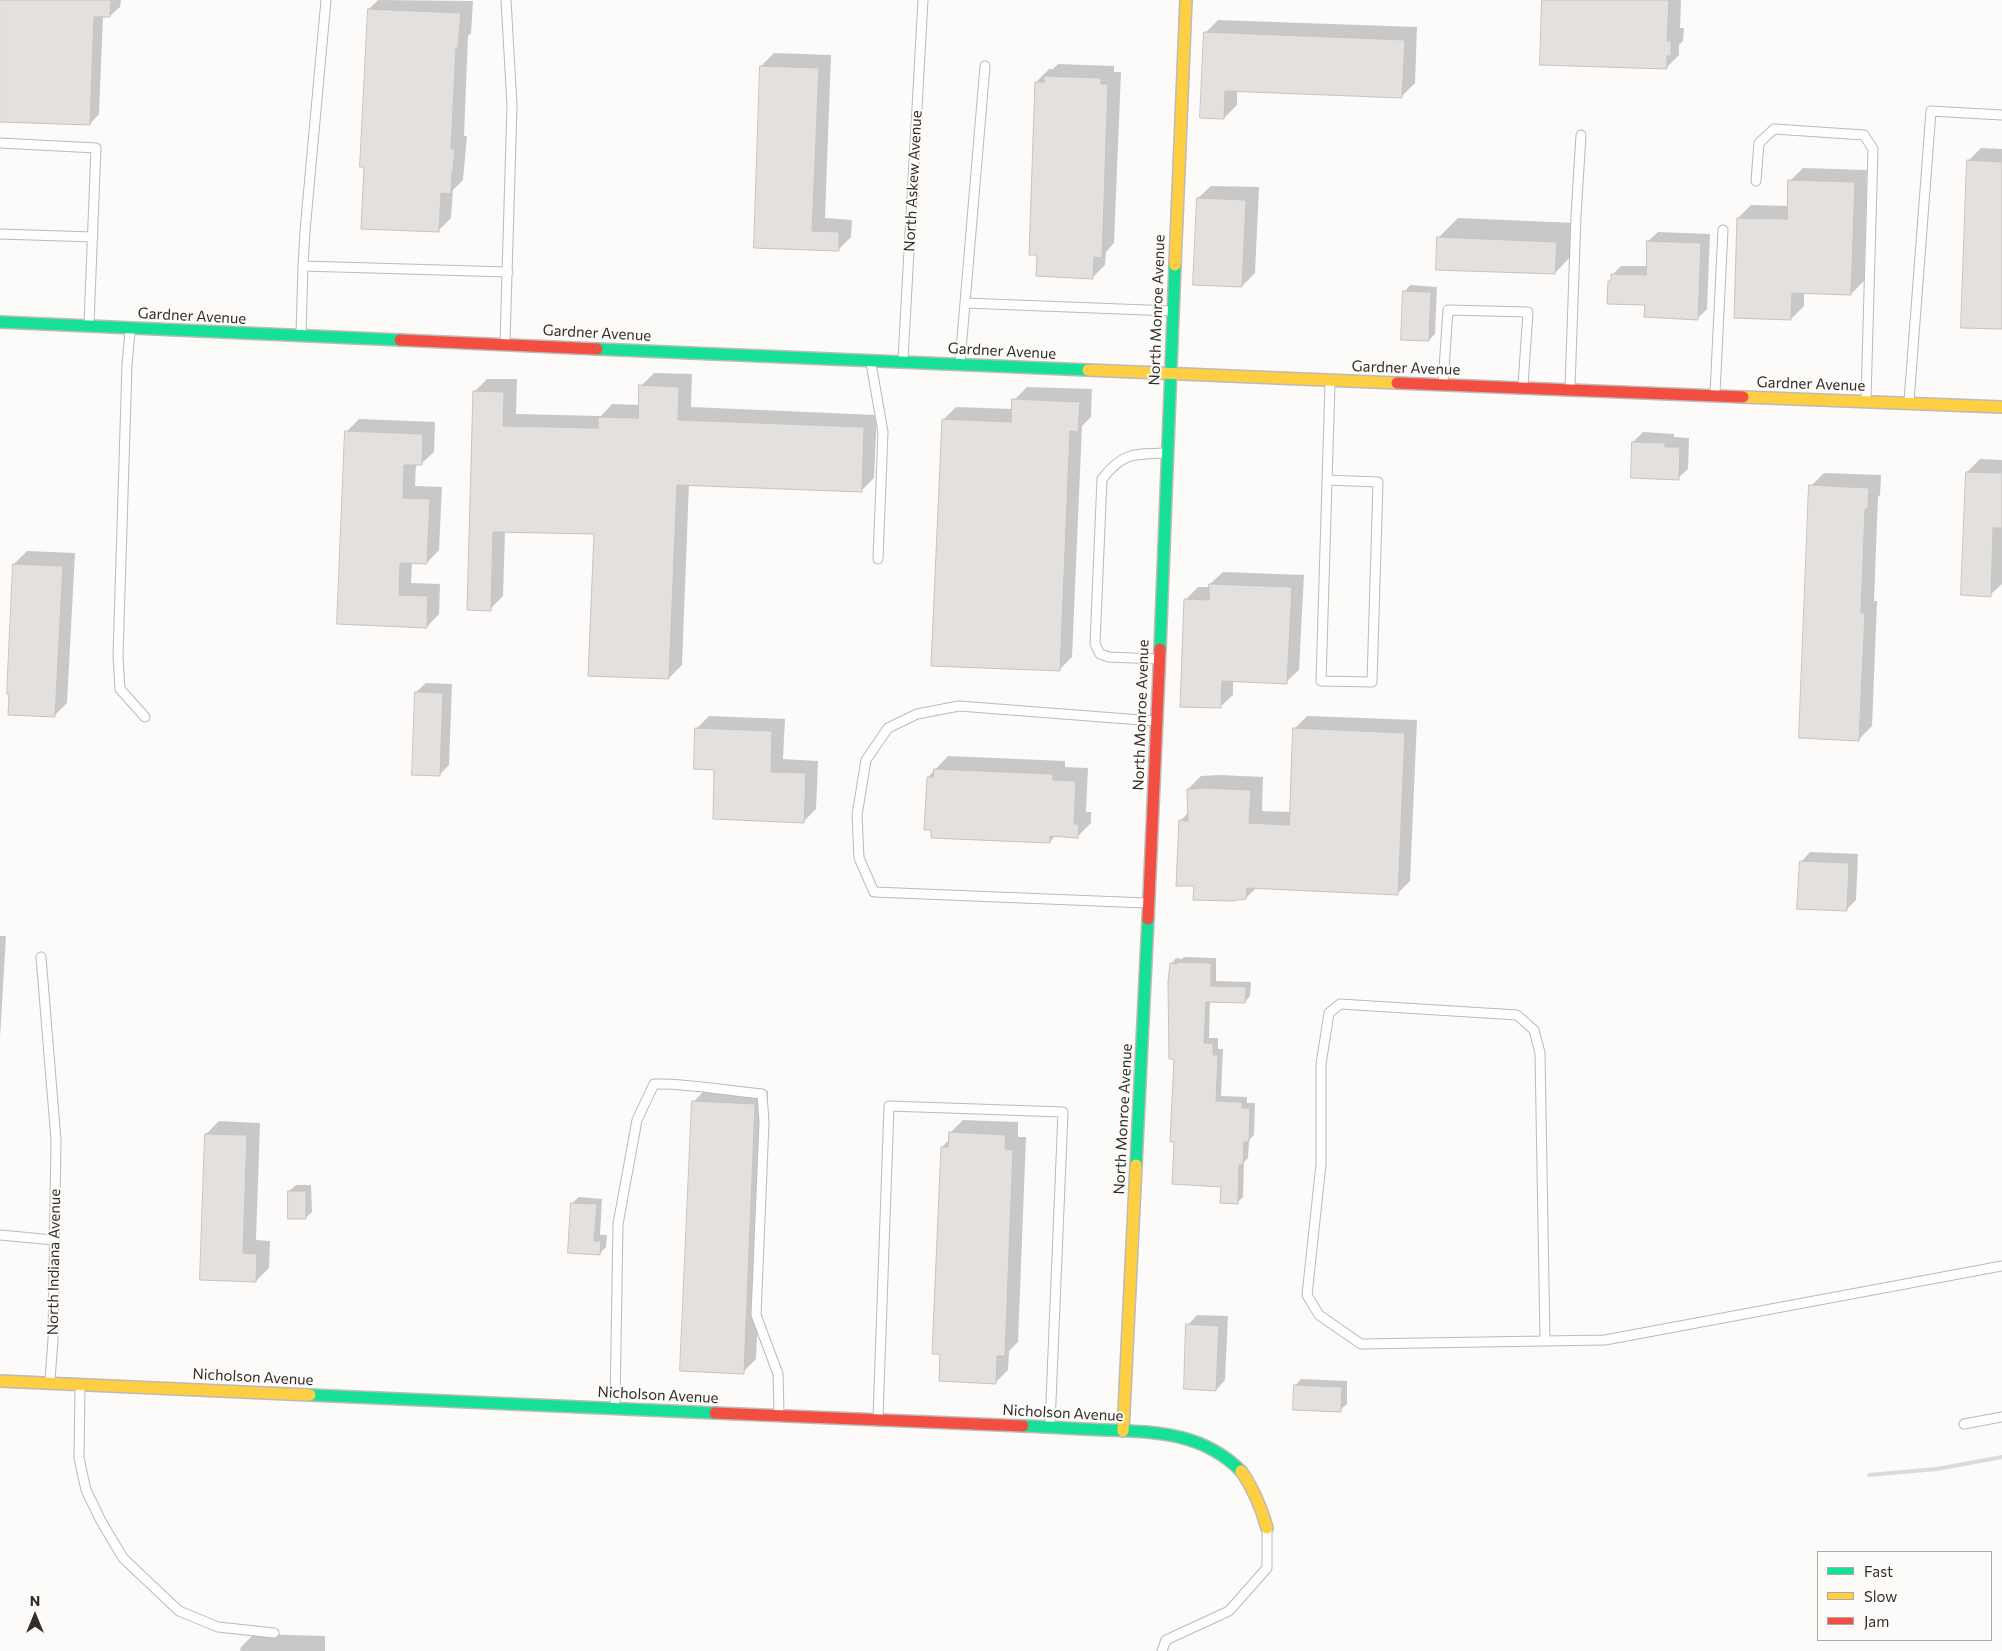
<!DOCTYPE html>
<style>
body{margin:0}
#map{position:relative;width:2002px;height:1651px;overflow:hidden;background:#fcfbfa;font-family:Commissioner,sans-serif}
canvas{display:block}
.legend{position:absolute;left:1817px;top:1551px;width:175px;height:90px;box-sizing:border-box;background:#fdfbf9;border:1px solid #aba9a5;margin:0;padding:6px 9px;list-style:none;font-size:15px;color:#312d28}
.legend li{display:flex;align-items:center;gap:10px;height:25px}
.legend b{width:25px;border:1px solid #aba9a5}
.north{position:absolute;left:10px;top:1591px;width:50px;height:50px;-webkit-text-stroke:4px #fdfbf9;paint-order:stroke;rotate:0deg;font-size:14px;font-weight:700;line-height:20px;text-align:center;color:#312d28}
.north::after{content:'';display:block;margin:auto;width:18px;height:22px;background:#312d28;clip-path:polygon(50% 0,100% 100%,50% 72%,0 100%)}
</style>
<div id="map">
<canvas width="2002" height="1651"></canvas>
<ul class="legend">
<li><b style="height:6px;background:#16e098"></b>Fast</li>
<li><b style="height:6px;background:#ffcf43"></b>Slow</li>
<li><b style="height:6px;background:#f24e42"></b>Jam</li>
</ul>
<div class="north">N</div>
</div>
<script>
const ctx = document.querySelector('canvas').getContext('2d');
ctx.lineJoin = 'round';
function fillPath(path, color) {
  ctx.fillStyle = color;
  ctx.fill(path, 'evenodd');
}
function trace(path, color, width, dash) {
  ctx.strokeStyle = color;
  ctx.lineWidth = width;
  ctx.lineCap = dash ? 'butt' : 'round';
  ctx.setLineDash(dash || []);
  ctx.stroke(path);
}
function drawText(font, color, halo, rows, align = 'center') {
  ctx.font = font + ' Commissioner,sans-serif';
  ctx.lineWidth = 4;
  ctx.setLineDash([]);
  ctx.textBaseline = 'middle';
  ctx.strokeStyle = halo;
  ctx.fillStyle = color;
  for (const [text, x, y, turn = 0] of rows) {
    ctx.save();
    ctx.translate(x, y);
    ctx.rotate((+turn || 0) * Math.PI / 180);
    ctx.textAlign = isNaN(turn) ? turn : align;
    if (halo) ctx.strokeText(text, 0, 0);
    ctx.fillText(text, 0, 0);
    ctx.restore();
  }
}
const shadow = new Path2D(`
 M0,0h121l-1,7 -10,9h-7l-4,98 -9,10 -90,-4z
 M378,0l95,1 -2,32 -3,3 -4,100h3l-4,44 -10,10 -2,28 -13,13 -73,-65 4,-157z
 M1544,0h137l-1,28h4l-1,13 -4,4v10l-13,13z
 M1218,20l199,7 -2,56 -13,13 -165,-6v15l-13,13 -19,-85z
 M774,53l57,2 -6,163 27,2 -1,17 -13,13 -83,-3 6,-181z
 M1058,64l56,2v6h7l-7,171 -8,9 -1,13 -13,13 -56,-196 13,-13h4z
 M1981,148l21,1v179l-34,-167z
 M1803,168l64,2 -3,111 -13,13 -47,-2v14l-13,13 -53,-101 13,-13 38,1 1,-25z
 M1211,186l48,1 -4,86 -13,13 -44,-88z
 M1458,218l118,5 -2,30 -19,20 -117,-35z
 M1658,232l52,2 -3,75 -9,9 -52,-14 -37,-22 3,-4v-3l9,-9h26l1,-25z
 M1410,285l27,2 -2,47 -6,6 -25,-48z
 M654,373l38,1 -1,33 186,8 -3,63 -13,13 -172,-7 -7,181 -13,13 -74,-145 -90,-2 -2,65 -13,13 -16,-217 13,-13h30l-1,35 85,2 11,-12 28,1 1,-19z
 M1027,387l65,2 -1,28 -9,9 -10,231 -13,13 -116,-250 13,-13 57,2 1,-9z
 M359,419l76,3 -1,30 -13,12h-5l-1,22 27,1 -3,63 -12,13 -15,-1 -1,21 29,1 -1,30 -12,13 -89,-4 8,-191z
 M1643,432l31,2v3l15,1 -1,31 -10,9 -46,-2 1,-34z
 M1980,459l22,1v124l-12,11 -23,-123z
 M1824,473l57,2 -1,20 -2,2 -4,104h3l-5,125 -13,13 -48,-253z
 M27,551l48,2 -8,150 -13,13 -40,-152z
 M1223,572l81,3 -5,95 -13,12 -53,-2v15l-13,12 -34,-108 12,-12h12v-3z
 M426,683l26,1 -3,81 -9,9 -24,-82z
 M709,716l76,3 -2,40 35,2 -2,48 -13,13 -87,-54 -20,-39z
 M1307,716l110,4 -7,161 -13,13 -141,-6 -10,10 -51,-13 -15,-64 9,-9 -1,-23 13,-13 19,-1 43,2 -1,34 29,1 3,-83z
 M948,756l117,5v6l23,1 -2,44h5v11l-13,13 -22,-1 -6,7 -122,-65z
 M1810,852l48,2 -2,46 -10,10 -45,-48z
 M0,936h6l-6,102z
 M1184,957l32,1v23l35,1 -1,14 -5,6 -35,-1 -1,37h9v11h5l-2,47 26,1v6h8l-1,32 -5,5 -1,18 -4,4 -1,35 -6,6 -61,-62 -1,-83 -4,-94 5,-6 6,1z
 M706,1089l62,2 -12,268 -13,13 -50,-270z
 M963,1120l55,2v15h8l-8,205 -9,9 -1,19 -13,13 -53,-236 8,-8v-6z
 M219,1121l41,2 -4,117 14,1 -1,27 -13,13 -55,-2 5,-145z
 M296,1185h15l1,27 -7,6 -16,-27z
 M579,1197l23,2 -2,36h7l-1,12 -6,6 -28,-50z
 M1197,1315l31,1 -3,64 -9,10 -28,-65z
 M1301,1379l46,2v23l-7,6 -45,-24z
 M254,1634l71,2v15h-85l1,-4z`);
const building = new Path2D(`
 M0,0h111l-1,17h-16l-4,108 -90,-3z
 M1542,0h127l-2,41h4v15h-4v13l-127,-4z
 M368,9l93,4 -3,35h-2l-5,101h4l-2,22h-1l-1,23 -10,-1 -2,39 -78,-3 3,-62h-4z
 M1204,32l201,8 -3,58 -177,-7 -1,28 -24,-1z
 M760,66l59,2 -7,163 27,1v19l-85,-3z
 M1044,76l57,2v6h7l-6,174 -8,-1 -1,22 -57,-3 1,-21h-8l6,-173h9z
 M1967,160l35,2v167l-41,-1z
 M1788,180l67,2 -4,113 -59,-2 -1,27 -57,-2 3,-100 50,1z
 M1197,198l49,2 -4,87 -49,-2z
 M1437,237l120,5 -2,32 -119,-4z
 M1647,241l54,2 -3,77 -54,-3 1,-12 -38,-1 1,-23h3v-7l35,1z
 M1403,291l28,1 -2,49 -28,-1z
 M639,385l40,2 -1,33 186,7 -2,65 -185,-7 -8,194 -81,-3 6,-142 -101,-2 -2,79 -24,-1 6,-219 31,1 -1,34 95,2v-11l40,1z
 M1012,399l68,3 -2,30 -8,-1 -10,240 -129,-5 11,-247 69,3z
 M345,431l78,3 -1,31h-18l-1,33 27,1 -3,65 -27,-1 -1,32 29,1 -1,32 -90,-4z
 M1632,442l33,1v4h15l-1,33 -48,-2z
 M1966,472l36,1v55h-9l-2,69 -30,-2z
 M1809,485l60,3 -1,21h-3l-4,104h4l-6,128 -60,-3z
 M13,564l50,2 -8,151 -47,-2 1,-20 -2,-1z
 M1209,584l83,3 -5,97 -65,-3 -1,27 -41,-1 4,-108 25,1z
 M415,692l28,1 -3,83 -28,-1z
 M695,728l77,3 -1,41 35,1 -2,50 -91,-4 1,-49 -20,-1z
 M1293,728l112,5 -7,162 -151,-7 -1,11 -16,2 -37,-1 1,-14h-18l3,-66 9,1 -1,-32 19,-1 45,2 -2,33 40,2z
 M934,769l119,5v6l23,1 -2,43h5l-1,14 -28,-2v7l-119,-5v-8h-7l3,-53h6z
 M1800,861l49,2 -2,48 -50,-2z
 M1177,962l34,1v23l35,1 -1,16 -39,-1 -2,41h9v12h5l-2,46 26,1v6h8l-1,34h-5l-1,23h-4l-1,39 -18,-1 1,-16 -49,-3 2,-42h-4l4,-83h-5l-1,-77 2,-19 7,1z
 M692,1101l63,3 -11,270 -64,-3z
 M949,1132l57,3 -1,14 8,1 -8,206h-8l-1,28 -57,-3 1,-27h-8l9,-207h7z
 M205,1134l42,1 -4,118 14,1 -1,28 -56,-2z
 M288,1191h18v28h-18z
 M571,1203l26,1 -3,37h7l-1,14 -32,-2z
 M1186,1324l33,2 -3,65 -32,-2z
 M1294,1385l48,2 -1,25 -48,-2z`);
const lane = new Path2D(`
 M0,143l96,5 -7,175
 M1756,181l3,-38 15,-14 90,6 9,14 -7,250
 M0,234l93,3
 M303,266l2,-35 21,-231
 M965,303l207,8
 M130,331l-3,34 -9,291 2,33 25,28
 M301,333l2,-67 205,6
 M505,342l7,-237 -6,-105
 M903,359l20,-359
 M960,362l25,-296
 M871,363l12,69 -5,127
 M1443,383l5,-73 80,2 -5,73
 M1570,387l6,-171 5,-81
 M1715,393l8,-163
 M1909,401l22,-290 71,4
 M1327,480l51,2 -6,200 -51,-1 9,-298
 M1157,659l-48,-2 -9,-3 -5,-10 7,-165c21,-27 32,-25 64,-26
 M1146,903l-272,-11 -15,-34 -2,-43 9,-55 22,-32 29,-14 42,-8 195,15
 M41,957l15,183 -3,200 -3,40
 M0,1235l54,5
 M1545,1341l-5,-288 -6,-23 -17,-15 -177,-11 -11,9 -8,51v100l-14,131 12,20 42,29 244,-4 397,-74
 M80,1387l-1,71 7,32 15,31 22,37 56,53 39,16 56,6
 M615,1405l3,-181 19,-104 17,-36c36,-1 72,7 108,10l2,28 -8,193 22,59 1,39
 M878,1417l11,-311 174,6 -13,313
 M1964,1424l38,-7
 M1162,1651l4,-11 63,-29 38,-43v-39`);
const fast = new Path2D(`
 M0,322l400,18
 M597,349l491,21
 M1160,649l15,-384
 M1136,1165l12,-246
 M310,1395l405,18
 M1023,1426c28,1 56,3 84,4 51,2 96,3 134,41`);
const slow = new Path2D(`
 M1175,265l11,-265
 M1088,370l309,13
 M1743,397l259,10
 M0,1381l310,14
 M1123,1431l13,-266
 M1241,1471c13,18 20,36 26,57`);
const jam = new Path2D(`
 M400,340l197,9
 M1397,383l346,14
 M1148,919l12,-270
 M715,1413l308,13`);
const rail = new Path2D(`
 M1869,1475l68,-6 65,-12`);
const streetNames = [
 ["North Askew Avenue",913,181,-87],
 ["North Monroe Avenue",1157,310,-88],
 ["Gardner Avenue",192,316,3],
 ["Gardner Avenue",597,333,3],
 ["Gardner Avenue",1002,351,3],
 ["Gardner Avenue",1406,368,2],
 ["Gardner Avenue",1811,384,2],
 ["North Monroe Avenue",1141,715,-88],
 ["North Monroe Avenue",1123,1119,-87],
 ["North Indiana Avenue",54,1262,-89],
 ["Nicholson Avenue",253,1377,3],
 ["Nicholson Avenue",658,1395,3],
 ["Nicholson Avenue",1063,1413,3]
];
fillPath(shadow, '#0003');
fillPath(building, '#e3e0de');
trace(building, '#c6c3c1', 1);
trace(lane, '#bdbab7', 11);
trace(fast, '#bdbab7', 14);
trace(slow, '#bdbab7', 14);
trace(jam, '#bdbab7', 14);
trace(lane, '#fffefe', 9);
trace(fast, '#16e098', 11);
trace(slow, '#ffcf43', 11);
trace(jam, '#f24e42', 11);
trace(rail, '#dbdbda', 4);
drawText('15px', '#312d28', '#fdfbf9', streetNames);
</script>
